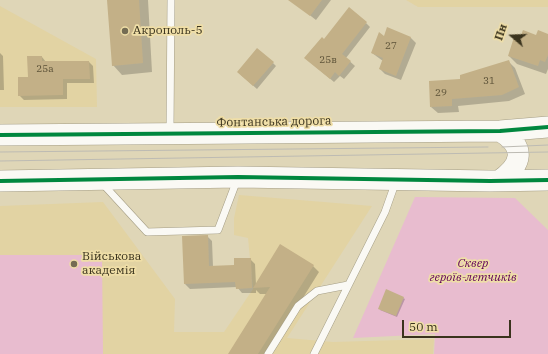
<!DOCTYPE html>
<meta charset="utf-8">
<style>
body{margin:0}
#map{position:relative;width:548px;height:354px;overflow:hidden;background:#dfd6b7;font-family:"IBM Plex Serif",serif}
canvas{display:block}
.north{position:absolute;left:492px;top:16px;width:40px;height:40px;-webkit-text-stroke:3px #efdea7;paint-order:stroke;rotate:289deg;font-size:11px;font-weight:700;line-height:16px;text-align:center;color:#3a331d}
.north::after{content:'';display:block;margin:auto;width:14px;height:18px;background:#3a331d;clip-path:polygon(50% 0,100% 100%,50% 72%,0 100%)}
.scale{position:absolute;left:402px;top:320px;width:109px;height:18px;box-sizing:border-box;border:2px solid #3a331d;border-top:0;padding-left:5px;font-size:12px;line-height:14px;white-space:nowrap;color:#3a331d;-webkit-text-stroke:3px #efdea7;paint-order:stroke}
</style>
<div id="map">
<canvas width="548" height="354"></canvas>
<div class="north">Пн</div>
<div class="scale">50 m</div>
</div>
<script>
const ctx = document.querySelector('canvas').getContext('2d');
ctx.lineJoin = 'round';
function fillPath(path, color) {
  ctx.fillStyle = color;
  ctx.fill(path, 'evenodd');
}
function trace(path, color, width, dash) {
  ctx.strokeStyle = color;
  ctx.lineWidth = width;
  ctx.lineCap = dash ? 'butt' : 'round';
  ctx.setLineDash(dash || []);
  ctx.stroke(path);
}
function drawText(font, color, halo, rows, align = 'center') {
  ctx.font = font + ' "IBM Plex Serif",serif';
  ctx.lineWidth = 3.5;
  ctx.setLineDash([]);
  ctx.textBaseline = 'middle';
  ctx.strokeStyle = halo;
  ctx.fillStyle = color;
  for (const [text, x, y, turn = 0] of rows) {
    ctx.save();
    ctx.translate(x, y);
    ctx.rotate((+turn || 0) * Math.PI / 180);
    ctx.textAlign = isNaN(turn) ? turn : align;
    if (halo) ctx.strokeText(text, 0, 0);
    ctx.fillText(text, 0, 0);
    ctx.restore();
  }
}
const built = new Path2D(`
 M406,0h142v7h-130z
 M0,6l96,53 1,48h-97z
 M239,195l133,11 -85,132 46,4 101,-3 -1,15h-433v-148l103,-4 72,97 -1,33h50l29,-43 -5,-51 -14,-3v-17z`);
const green = new Path2D(`
 M415,197l100,1 33,32v124h-114l1,-20 -82,4z
 M0,255h102l1,99h-103z`);
const shadow = new Path2D(`
 M108,0h40l4,72 -30,3 -9,-10z
 M297,0h34l-15,20 -22,-17z
 M366,23l4,4 -24,31 9,8 -11,13 -4,-3 -6,6 -24,-20z
 M388,29l23,9 5,5 -15,37 -16,-6 -5,-5 3,-8 -11,-8 12,-15z
 M548,39v30l-2,5 -29,-10 -8,-8z
 M0,53l3,3 1,34h-4z
 M42,57l4,5h43l4,4 1,17h-27v16l-43,1 -5,-5z
 M508,61l7,7 10,26 -16,7 -51,5 1,6 -21,1 -7,-6 30,-27z
 M273,63l3,3 -19,23 -16,-14z
 M207,236l5,5 1,26 23,-1 14,-7 5,5 1,21 57,-19 6,6 -51,82h-39l38,-60h-7l-4,-4v3h-14l-5,-6 -47,2 -5,-5z
 M403,298l2,1 -8,18 -17,-7z`);
const building = new Path2D(`
 M107,0h32l4,63 -31,3z
 M288,0h34l-12,16z
 M349,7l18,15 -25,32 9,7 -12,15 -4,-4 -5,7 -26,-21 18,-21 2,2z
 M387,27l24,10 -15,39 -17,-7 4,-11 -12,-5 8,-21 5,4z
 M523,30l13,5 2,-5 10,4v21l-3,7 -5,-2 -2,6 -30,-10 7,-22 6,1z
 M257,48l17,14 -21,24 -16,-14z
 M27,56h15v5h47l1,18h-27v16l-45,1v-19h10z
 M509,60l10,27 -17,8 -50,4v7l-22,1 -1,-26 31,-2v-4z
 M208,235l1,31 25,-1v-7h17l1,30 -16,1 -1,-7 -51,2 -2,-48z
 M280,244l34,21 -56,89h-30l42,-67 -17,1z
 M386,289l18,8 -8,19 -18,-7z`);
const lane = new Path2D(`
 M170,131l1,-131
 M102,183l45,49 71,-2 19,-50
 M268,354l30,-48 19,-15 31,-6
 M314,354l71,-142 11,-31`);
const secondary = new Path2D(`
 M0,135l500,-4 48,-4
 M0,181l238,-4 252,4 58,-1
 M499,181c24,-17 27,-34 1,-50`);
const tram = new Path2D(`
 M502,147l46,-2
 M0,152l488,-5
 M0,161l548,-9`);
const cycleway = new Path2D(`
 M0,135l500,-4 48,-4
 M0,181l238,-4 252,4 58,-1`);
const markers = [
 [125,31,4,"#746c53"],
 [74,264,4,"#746c53"]
];
const numberNames = [
 ["27",391,46],
 ["25в",328,60],
 ["25а",45,69],
 ["31",489,81],
 ["29",441,93]
];
const poiNames = [
 ["Акрополь-5",133,31],
 ["Військова",82,257],
 ["академія",82,271]
];
const streetNames = [
 ["Фонтанська дорога",274,122,-1]
];
const parkNames = [
 ["Сквер",473,264],
 ["героїв-летчиків",473,278]
];
fillPath(built, '#e2d3a3');
fillPath(green, '#e8bccf');
fillPath(shadow, '#0003');
fillPath(building, '#c3b087');
trace(lane, '#a49d85', 8);
trace(secondary, '#a49d85', 22);
trace(lane, '#faf9f4', 7);
trace(secondary, '#faf9f4', 21);
trace(tram, '#bdbbb3', 1);
trace(cycleway, '#00873e', 4);
for (const [x, y, r, color] of markers) {
  const dot = new Path2D();
  dot.arc(x, y, r, 0, 2 * Math.PI);
  ctx.fillStyle = color;
  ctx.fill(dot);
  trace(dot, '#efdea7', 1.5);
}
drawText('10px', '#5c5238', null, numberNames);
drawText('12px', '#3a331d', '#efdea7', poiNames, 'left');
drawText('12px', '#3a331d', '#efdea7', streetNames);
drawText('italic 12px', '#600058', '#efdea7', parkNames);
</script>
